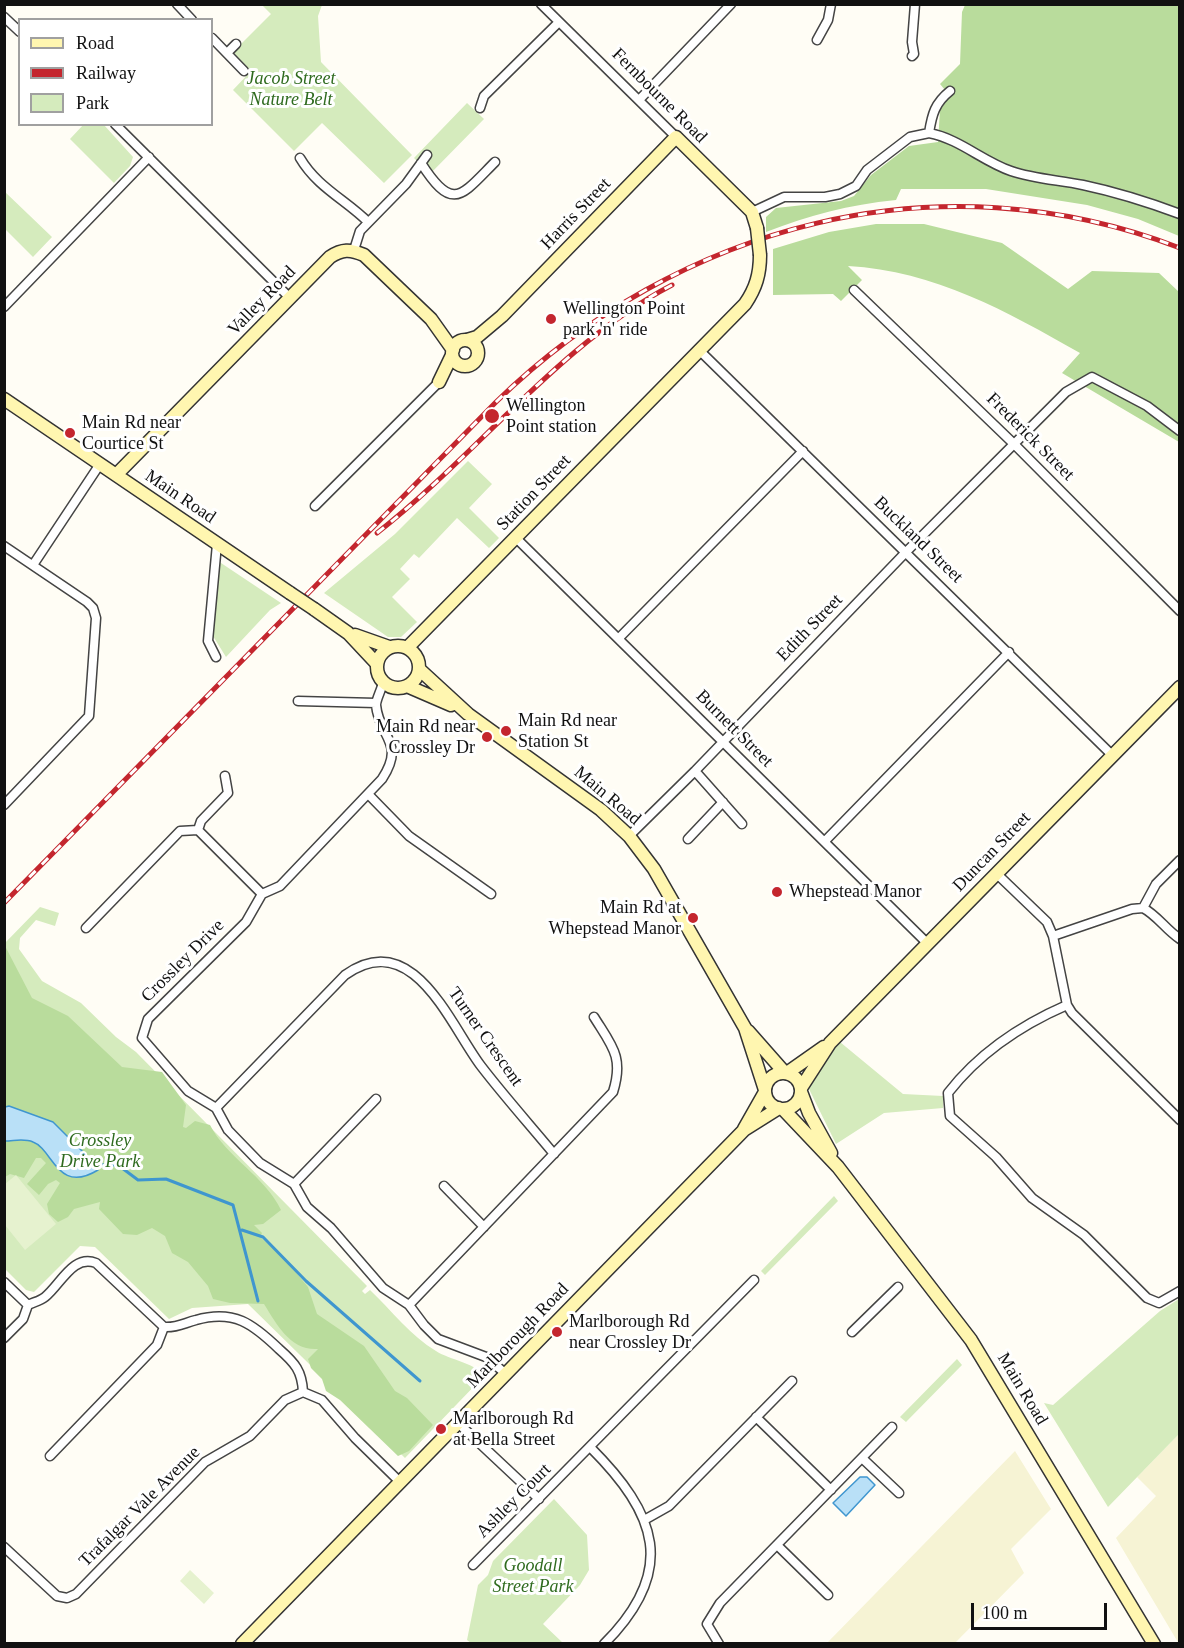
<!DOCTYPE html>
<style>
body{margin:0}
#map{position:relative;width:1184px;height:1648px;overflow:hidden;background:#fffdf5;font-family:"Times New Roman",serif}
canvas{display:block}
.frame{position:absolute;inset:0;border:6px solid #111;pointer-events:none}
.legend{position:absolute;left:18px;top:18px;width:195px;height:108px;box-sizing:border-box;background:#fff;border:2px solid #a0a0a0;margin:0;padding:8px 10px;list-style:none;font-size:18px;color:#111}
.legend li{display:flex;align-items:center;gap:12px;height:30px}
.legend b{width:30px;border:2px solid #a0a0a0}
.scale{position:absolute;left:971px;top:1603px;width:136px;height:27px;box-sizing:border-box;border:3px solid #111;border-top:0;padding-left:8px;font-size:18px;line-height:21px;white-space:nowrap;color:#111;-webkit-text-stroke:4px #fff;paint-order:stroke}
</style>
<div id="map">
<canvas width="1184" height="1648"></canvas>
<div class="frame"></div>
<ul class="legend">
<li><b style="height:8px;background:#fff6b0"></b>Road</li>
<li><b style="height:8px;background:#c4262e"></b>Railway</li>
<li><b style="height:16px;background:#d5ebbd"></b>Park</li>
</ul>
<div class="scale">100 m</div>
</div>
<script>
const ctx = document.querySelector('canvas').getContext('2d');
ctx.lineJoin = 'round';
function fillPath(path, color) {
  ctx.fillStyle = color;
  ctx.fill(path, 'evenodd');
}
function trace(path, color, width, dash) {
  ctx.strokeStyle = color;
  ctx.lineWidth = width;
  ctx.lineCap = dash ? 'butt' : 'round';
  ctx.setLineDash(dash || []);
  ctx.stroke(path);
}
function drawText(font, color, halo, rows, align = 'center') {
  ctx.font = font + ' "Times New Roman",serif';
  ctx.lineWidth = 6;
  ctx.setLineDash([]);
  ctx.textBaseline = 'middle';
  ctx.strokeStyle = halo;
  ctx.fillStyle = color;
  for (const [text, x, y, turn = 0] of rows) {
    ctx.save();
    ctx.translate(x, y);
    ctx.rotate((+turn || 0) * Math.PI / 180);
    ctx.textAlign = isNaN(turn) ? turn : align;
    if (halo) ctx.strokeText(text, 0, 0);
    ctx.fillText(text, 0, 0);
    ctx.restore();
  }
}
const farmland = new Path2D(`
 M1179,1434l1,209 -1,1 -63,-106 40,-42 -19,-19z
 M1015,1451l36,58 -40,40 13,24 -69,70h-128z`);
const green = new Path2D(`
 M262,5h60l-4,11 3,46 91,93 -28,28 -62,-60 -28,28 -61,-61 18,-19 -18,-19 38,-38z
 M467,103l17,16 -54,55 -16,-16z
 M84,124l20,1 29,32 -3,9 -16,17 -44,-44z
 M4,191l48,46 -19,20 -28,-28z
 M468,461l24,23 -23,24 30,30 -10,10 -32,-30 -38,40 -5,-4 -14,15 10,10 -18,18 25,25 -16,15h-13l-64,-44 71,-59z
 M218,561l63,42 -11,7 -44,47 -13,-21z
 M40,907l19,6 -4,13 -19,-6 -16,18 -1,11 23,32 39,22 35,34 20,15 231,234 -5,5 3,3 5,-4c21,20 41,46 66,61 11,8 46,14 47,26l-78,81 -157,-154 -56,4 -23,11 -74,-72 -15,-1 -46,46 -8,-2 -21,-21 -1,-325z
 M840,1042l63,52 40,2v12l-59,5 -48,31 -27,-55 9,-23z
 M834,1196l4,5 -73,74 -4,-4z
 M1179,1299v135l-71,73 -64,-104 9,2 107,-94z
 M957,1359l5,6 -56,57 -6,-5z
 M554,1499l33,36 2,35 -9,15 -37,39 20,19h-92l-4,-3 11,-55 10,-10 5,-14z`);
const forest = new Path2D(`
 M965,5h214v231l-41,-17 -51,-14 -101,-16h-85l-5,11c-48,5 -86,15 -130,32v-15l10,-9 65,-7 13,-5 17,-21 38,-29 29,-4 2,-32 10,-14 -10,-12 20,-20 2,-52z
 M876,224h48l78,19 66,46 24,-18 67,2 20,19v150l-117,-69 18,-20c-74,-42 -145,-82 -232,-87l14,14 -21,21 -8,-7 -60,1v-46l56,-17z
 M4,944l28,54 36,18 54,51 40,5 24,33 -3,22 3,1 9,-7 15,4c16,32 55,51 71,85l-18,14 -9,1 8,8 -2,4 25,22 23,28 9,27 47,32 31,45 12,7 26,27 -24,26 -11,5 -58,-56 -14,-9 -4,-12 -11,-11 -3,-9 10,-10c-27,2 -41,-24 -54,-45l-34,-1 -17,-4 -5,-13 -20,-24 -16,-9 -7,-17 -13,-8 -15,7 -14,-1 -24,-25 1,-7 -26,7 -6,8 -10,5 -9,-8 -2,-10 13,-21 -4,-3 -8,4 -9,11 -12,-11 19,-21 -5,-5h-5l-12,20 -14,-4 -5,3z`);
const pitch = new Path2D(`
 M16,1175l40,49 -31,26 -20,-25v-41z
 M190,1570l24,23 -10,11 -24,-23z`);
const water = new Path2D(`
 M9,1106l44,16 43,43 2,5c-41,25 -45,-21 -65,-28 -9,-4 -19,-1 -28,-1v-34z
 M860,1477h7l8,8 -29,31 -13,-13z`);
const stream = new Path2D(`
 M95,1165h23l20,15 28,-1 67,26 25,96
 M242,1230l21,7 43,44 114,100`);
const street = new Path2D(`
 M177,4l15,16
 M541,4l135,133
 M4,17l16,15
 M212,38l32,33
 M817,40l11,-20 3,-16
 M227,53l9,-9
 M912,56l2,-2 -2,-12 3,-38
 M639,100l92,-96
 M480,108l4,-12 75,-74
 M115,124l175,174
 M929,133c31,6 53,28 82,38 23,8 48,9 72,14 33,7 65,17 97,29
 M300,158c17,29 46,42 68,64
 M421,163c32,50 40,33 74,-1
 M752,212l32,-15h41l15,-3 16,-8 11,-16 43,-33 19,-4c3,-19 6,-30 21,-42
 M354,250l6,-19 46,-47 21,-29
 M854,290l161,155 165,166
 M4,307l145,-150
 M699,350l413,405
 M315,506l124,-124
 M516,538l412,406
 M4,546l83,56 6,6 3,10 -7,98 -85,89
 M33,565l67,-101
 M619,638l184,-187
 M216,657l-8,-16 9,-97
 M383,682c-1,7 -7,17 -7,23 3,33 30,37 6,74l-102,107 -18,8 -16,28 -98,97 -6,19 46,53 28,17 12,22 32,33 34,21 13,23 24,21 52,60 26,17 15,20 14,14 48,18 20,17
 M298,701l78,2
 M695,771l47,53
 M369,795l40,41 82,58
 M198,830l64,64
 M629,836l66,-65 212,-220 159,-159 26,-15 55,29 33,25
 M688,839l35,-37
 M825,841l184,-189
 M997,874l50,48 6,14 14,69 5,8 108,107
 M1143,908c14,7 23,22 37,31
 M86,928l94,-97 18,-1 3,-9 27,-28 -3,-17
 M1053,936l79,-27 11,-1 13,-24 24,-24
 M1067,1005c-46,20 -88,48 -119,88l2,23 46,41 36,41 52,37 63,63 12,5 21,-12
 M216,1108l129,-133c68,-49 105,50 136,91 23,30 49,59 73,88
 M294,1184l82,-85
 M444,1186l40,41
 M4,1282l24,23
 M409,1305l204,-213c11,-35 -1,-46 -19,-75
 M164,1327c13,1 20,-4 32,-7 38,-11 57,4 83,29 16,14 23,22 24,43
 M852,1332l46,-45
 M4,1338l19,-19 5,-14c6,-3 12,-4 17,-8 16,-13 28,-43 51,-34l68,64
 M756,1417l75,73
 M458,1423l81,76
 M590,1447c67,67 88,123 14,197
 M50,1456l107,-111 7,-18
 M862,1458l37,35
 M646,1519l23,-13 123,-125
 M777,1545l51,50
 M4,1547l53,49 10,2 9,-4 129,-132 45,-26 35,-36 18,-8 19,8 33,38 45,44
 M473,1565l281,-285
 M719,1644l-12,-20 13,-21 172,-176`);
const secondary = new Path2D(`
 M467,340l10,-3 25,-21 174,-179 76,75 5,16
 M452 353a13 13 0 1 1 26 0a13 13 0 1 1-26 0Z
 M439,382l13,-27
 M4,399l286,194
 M116,475l214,-218c12,-8 20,-8 34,-2l67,64 22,31
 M314,609l34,24 29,31
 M355,635l34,12
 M377 667a21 21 0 1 1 42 0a21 21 0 1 1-42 0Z
 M407,648l338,-344c11,-16 15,-30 15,-49
 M419,669l49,45 133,96 28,26 25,33 91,159 20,62
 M407,686l44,19
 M748,1031l37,42
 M765 1091a18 18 0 1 1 36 0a18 18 0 1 1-36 0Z
 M787,1073l37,-26
 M801,1088l29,-45 350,-356
 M801,1092l8,21 22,40
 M783,1109l55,58 133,173 183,304
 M744,1129l21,-37
 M242,1644l502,-514 35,-22`);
const rail = new Path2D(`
 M377,533c100,-78 182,-189 295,-248
 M4,903l492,-501c183,-178 442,-247 684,-154`);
const secondaryBridge = new Path2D(`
 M757,228l3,27
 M290,593l24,16`);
const markers = [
 [551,319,6,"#c4262e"],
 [492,416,8,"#c4262e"],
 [70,433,6,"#c4262e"],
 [506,731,6,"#c4262e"],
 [487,737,6,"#c4262e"],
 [777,892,6,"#c4262e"],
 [693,918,6,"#c4262e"],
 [557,1332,6,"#c4262e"],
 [441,1429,6,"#c4262e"]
];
const parkNames = [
 ["Jacob Street",291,79],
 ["Nature Belt",291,100],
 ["Crossley",100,1141],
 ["Drive Park",100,1162],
 ["Goodall",533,1566],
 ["Street Park",533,1587]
];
const streetNames = [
 ["Fernbourne Road",659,96,45],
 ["Harris Street",576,214,-46],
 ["Valley Road",262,301,-46],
 ["Frederick Street",1030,437,45],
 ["Station Street",534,493,-46],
 ["Main Road",180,497,34],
 ["Buckland Street",918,540,44],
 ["Edith Street",810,628,-46],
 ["Burnett Street",734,729,45],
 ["Main Road",607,796,40],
 ["Duncan Street",992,852,-46],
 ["Crossley Drive",183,961,-45],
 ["Turner Crescent",485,1037,55],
 ["Marlborough Road",518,1336,-46],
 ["Main Road",1022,1389,59],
 ["Ashley Court",514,1501,-45],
 ["Trafalgar Vale Avenue",140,1507,-45]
];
const poiNames = [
 ["Wellington Point",563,309],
 ["park 'n' ride",563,330],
 ["Wellington",506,406],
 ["Point station",506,427],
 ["Main Rd near",82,423],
 ["Courtice St",82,444],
 ["Main Rd near",518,721],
 ["Station St",518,742],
 ["Main Rd near",475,727,"right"],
 ["Crossley Dr",475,748,"right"],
 ["Whepstead Manor",789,892],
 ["Main Rd at",681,908,"right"],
 ["Whepstead Manor",681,929,"right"],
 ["Marlborough Rd",569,1322],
 ["near Crossley Dr",569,1343],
 ["Marlborough Rd",453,1419],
 ["at Bella Street",453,1440]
];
fillPath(farmland, '#f6f3d4');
fillPath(green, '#d5ebbd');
fillPath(forest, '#b9dc9c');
fillPath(pitch, '#e6f2cf');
fillPath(water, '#b9e0f7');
trace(water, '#3f96cf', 1.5);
trace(stream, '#3f96cf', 3);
trace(street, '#444', 11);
trace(secondary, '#333', 15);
trace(street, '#fff', 8);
trace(secondary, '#fff6b0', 12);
trace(rail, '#c4262e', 5);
trace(rail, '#fff', 3, [9]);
trace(secondaryBridge, '#333', 15, []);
trace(secondaryBridge, '#fff6b0', 12);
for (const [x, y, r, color] of markers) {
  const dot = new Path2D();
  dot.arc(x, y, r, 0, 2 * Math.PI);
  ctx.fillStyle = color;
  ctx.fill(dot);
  trace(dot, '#fff', 2);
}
drawText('italic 18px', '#2f6b1f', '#fff', parkNames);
drawText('18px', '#111', '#fff', streetNames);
drawText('18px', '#111', '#fff', poiNames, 'left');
</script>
